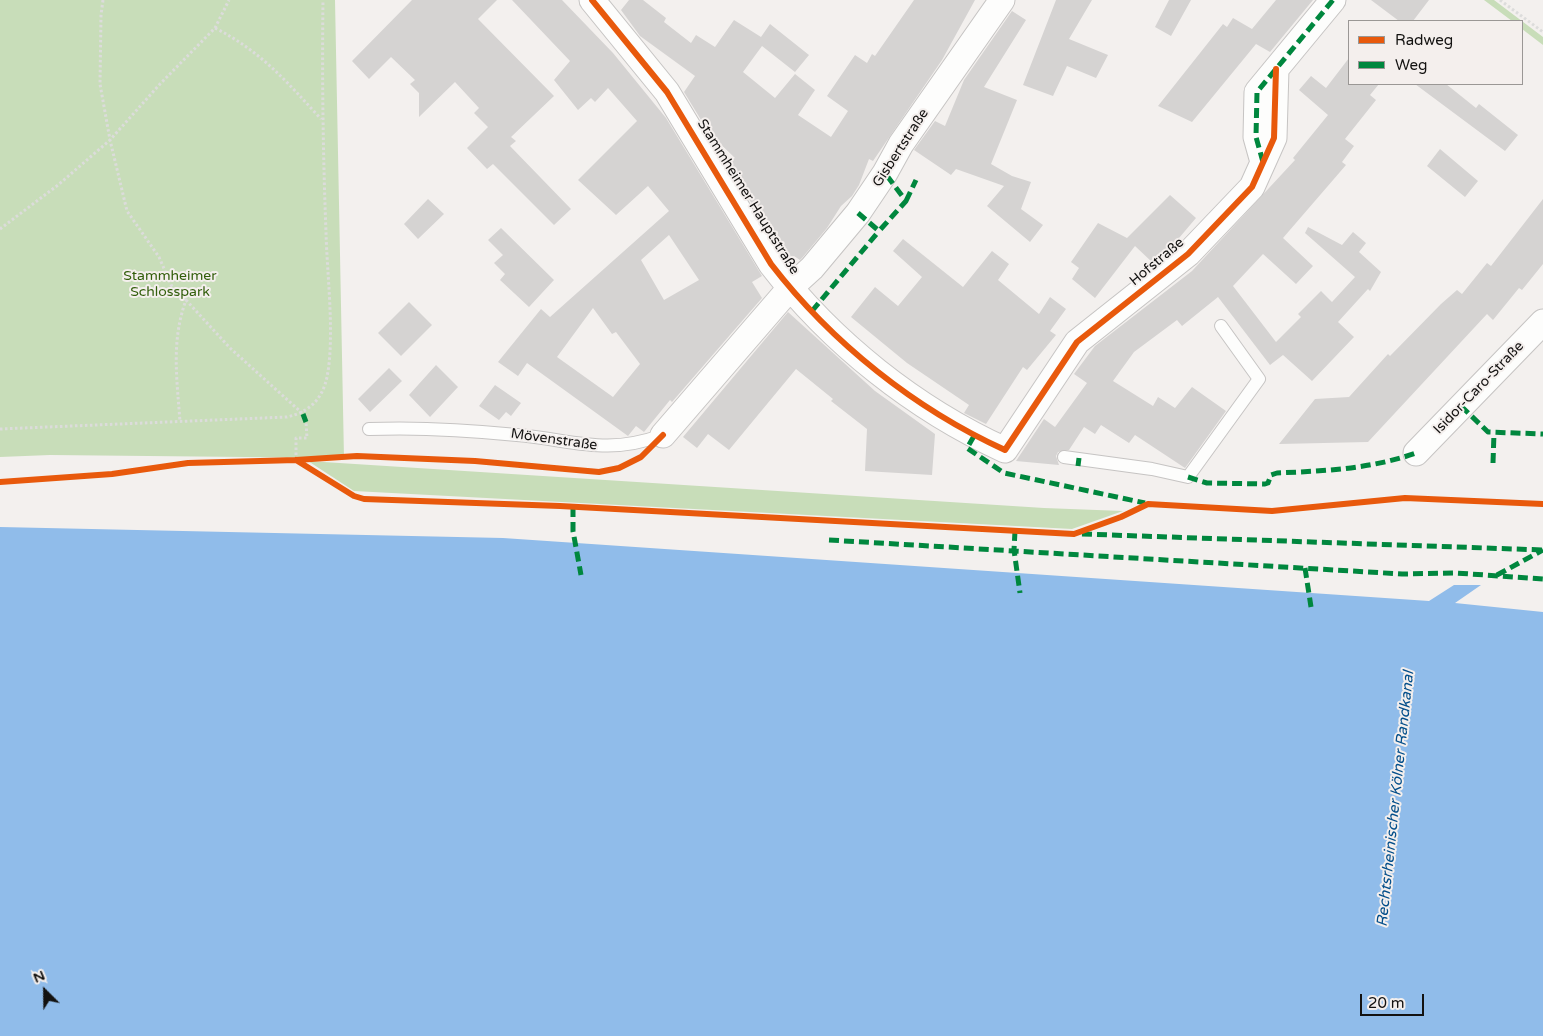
<!DOCTYPE html>
<meta charset="utf-8">
<style>
body{margin:0}
#map{position:relative;width:1543px;height:1036px;overflow:hidden;background:#f3f0ee;font-family:"Varela Round",sans-serif}
canvas{display:block}
.legend{position:absolute;left:1348px;top:20px;width:175px;height:65px;box-sizing:border-box;background:#f4efed;border:1px solid #9a9795;margin:0;padding:6px 9px;list-style:none;font-size:15px;color:#131211}
.legend li{display:flex;align-items:center;gap:10px;height:25px}
.legend b{width:25px;border:1px solid #9a9795}
.north{position:absolute;left:20px;top:966px;width:50px;height:50px;-webkit-text-stroke:4px #f4efed;paint-order:stroke;rotate:337deg;font-size:14px;font-weight:700;line-height:20px;text-align:center;color:#131211}
.north::after{content:'';display:block;margin:auto;width:18px;height:22px;background:#131211;clip-path:polygon(50% 0,100% 100%,50% 72%,0 100%)}
.scale{position:absolute;left:1360px;top:994px;width:64px;height:22px;box-sizing:border-box;border:2px solid #131211;border-top:0;padding-left:6px;font-size:15px;line-height:18px;white-space:nowrap;color:#131211;-webkit-text-stroke:4px #f4efed;paint-order:stroke}
</style>
<div id="map">
<canvas width="1543" height="1036"></canvas>
<ul class="legend">
<li><b style="height:6px;background:#e8590c"></b>Radweg</li>
<li><b style="height:6px;background:#00873e"></b>Weg</li>
</ul>
<div class="north">N</div>
<div class="scale">20 m</div>
</div>
<script>
const ctx = document.querySelector('canvas').getContext('2d');
ctx.lineJoin = 'round';
function fillPath(path, color) {
  ctx.fillStyle = color;
  ctx.fill(path, 'evenodd');
}
function trace(path, color, width, dash) {
  ctx.strokeStyle = color;
  ctx.lineWidth = width;
  ctx.lineCap = dash ? 'butt' : 'round';
  ctx.setLineDash(dash || []);
  ctx.stroke(path);
}
function drawText(font, color, halo, rows, align = 'center') {
  ctx.font = font + ' "Varela Round",sans-serif';
  ctx.lineWidth = 4;
  ctx.setLineDash([]);
  ctx.textBaseline = 'middle';
  ctx.strokeStyle = halo;
  ctx.fillStyle = color;
  for (const [text, x, y, turn = 0] of rows) {
    ctx.save();
    ctx.translate(x, y);
    ctx.rotate((+turn || 0) * Math.PI / 180);
    ctx.textAlign = isNaN(turn) ? turn : align;
    if (halo) ctx.strokeText(text, 0, 0);
    ctx.fillText(text, 0, 0);
    ctx.restore();
  }
}
const green = new Path2D(`
 M0,0h335l9,458 -294,-3 -50,2z
 M1484,0h10l49,37v8l-21,-16v-8h-10z
 M308,461l736,47 79,3 -51,18 -718,-38z`);
const water = new Path2D(`
 M0,527l503,11 926,63 25,-16h27l-26,18 88,9v424h-1543z`);
const building = new Path2D(`
 M412,0h85l-19,19 76,77 -43,41 5,4 -6,5 61,63 -17,16 -61,-61 -6,5 -20,-21 21,-21 -14,-14 5,-5 -24,-26 -36,35v-24l-9,-9 5,-4 -24,-23 -22,22 -17,-18z
 M512,0h50l51,53 53,65 96,158 -10,6 10,16 -90,104 -2,-2 -26,32 -8,-6 -8,10 -101,-73 -9,13 -20,-14 43,-53 9,8 119,-106 -21,-25 -32,29 -38,-35 59,-59 -29,-33 -13,14 -4,-4 -13,12 -24,-30 16,-19zM669,235l30,45 -35,20 -23,-40zM593,308l19,26 4,-2 24,32 -27,33 -56,-40z
 M629,0h14l23,18 -2,4 27,21 5,-8 19,12 19,-27 27,17 9,-13 39,31 -14,17 -33,-26 -19,26 32,26 20,-24 20,16 -17,25 33,22 17,-26 -21,-15 28,-41 12,8 5,-9 3,2 39,-56h61l-33,60 -69,101 -4,-2 -10,26 -7,11 -11,10 -14,22 -25,30 -2,2 -6,-4 -7,4 -61,-98 9,-4 -26,-25 -25,-41 11,-16 -55,-40 -19,-26z
 M1056,0h36l-23,39 39,16 -12,23 -29,-12 -14,30 -30,-11z
 M1169,0h22l-20,36 -16,-9z
 M1276,0h37l-43,52 -14,-8 -64,78 -34,-16 65,-82 4,3 6,-9 19,11z
 M1371,0h58l-16,21h-14z
 M1012,11l14,9 -42,67 33,13 -26,64 21,12 19,6 -10,27 22,16 -13,17 -43,-36 17,-20 -48,-17 -5,6 -37,-25 21,-29 10,5 19,-46z
 M1349,58v26h30l-9,11 6,5 -31,39 9,7 -12,16 4,3 -63,73 30,28 -17,18 -33,-30 -30,32 43,56 25,-25 -3,-3 23,-23 11,11 23,-25 -50,-44 3,-6 34,18 11,-13 13,11 -7,9 22,20 -11,19 -2,-2 -30,33 16,15 -42,44 -29,-26 -13,10 -52,-68 -36,29 -5,-6 -43,32 -21,29 40,25 5,-9 17,11 17,-21 34,24 -41,57 -50,-33 -6,8 -28,-18 -6,9 -11,-7 -15,23 -11,2 -2,4 3,9 -43,-4 28,-42 11,8 32,-44 -13,-9 21,-28 97,-75 103,-111 -2,-2 35,-43 -29,-25 12,-14 15,12z
 M1415,84h31l30,24 3,-4 39,31 -13,16z
 M1440,149l38,32 -13,16 -38,-31z
 M1170,195l26,23 -28,33 -15,12 -18,-17 -40,52 -23,-19 7,-11 -8,-6 27,-39 29,15z
 M428,199l16,15 -26,25 -14,-15z
 M1543,199v65l-21,26 -3,-2 -26,32 -6,-6 -119,128 -89,2 36,-45 34,-2 39,-43 2,2 51,-52 16,-14 5,4 25,-31 4,3z
 M501,228l53,52 -25,27 -29,-27 5,-6 -11,-11 9,-8 -15,-15z
 M903,239l60,48 29,-36 17,13 -11,16 41,34 11,-17 16,12 -16,22 6,4 -29,35 -4,-3 -37,57 -22,-11 5,-8 -62,-42 -56,-46 24,-30 23,19 24,-29 -29,-26z
 M409,302l23,23 -31,31 -23,-23z
 M788,312l87,79 60,43 -3,41 -67,-4 2,-42 -36,-28 2,-2 -37,-30 -67,81 -21,-16 -11,14 -14,-11z
 M436,365l22,22 -28,30 -21,-22z
 M389,368l13,13 -32,31 -12,-13z
 M495,385l26,18 -10,13 -5,-4 -7,8 -20,-14z`);
const path = new Path2D(`
 M103,0l-2,15 -1,69 10,56 17,71 32,46 12,28 15,15c-15,41 -9,79 -6,122
 M1500,0l43,32
 M215,28c47,24 72,54 106,91
 M0,229l58,-44 52,-45 50,-56 55,-56 14,-28
 M186,300l44,48 72,65
 M0,429l287,-12c22,-5 35,-17 40,-40 8,-40 0,-102 -1,-145 -3,-77 -4,-154 -3,-232
 M296,460v-22h11l-1,-16`);
const lane = new Path2D(`
 M369,429c49,-2 99,1 148,6 57,5 88,21 146,0
 M1064,457l88,12 36,8 71,-98 -38,-53`);
const street = new Path2D(`
 M592,0l75,92 104,172c61,79 144,145 234,186l72,-108 111,-88 64,-67 22,-49 2,-69
 M1263,162l-7,-25 1,-45 76,-92
 M663,435l127,-147 22,-20 46,-55 27,-40 16,-29 101,-144
 M1416,453l127,-131`);
const quiet = new Path2D(`
 M1263,162l-7,-25 1,-45 76,-92
 M906,201l10,-21
 M858,213l21,18 27,-30 -21,-28
 M812,311l67,-80
 M1461,406l27,26 55,2
 M303,414l3,8
 M974,436l-7,12 37,25 141,30
 M1493,463l1,-30
 M1078,466l1,-8
 M1188,477l19,6 58,1 3,-1 3,-8 6,-2c47,-2 94,-4 139,-20
 M573,507v24l8,44
 M1015,531l-1,19 6,43
 M1082,534l461,16
 M829,540l573,34 54,-1 87,6
 M1305,568l6,39
 M1497,575l46,-25`);
const cycleway = new Path2D(`
 M592,0l75,92 104,172c61,79 144,145 234,186l72,-108 111,-88 64,-67 22,-49 2,-69
 M296,460l58,36 10,3 196,7 514,28 47,-17 27,-13 124,7 133,-13 138,6
 M0,482l112,-8 76,-11 108,-3 61,-4 118,5 124,11 20,-4 22,-11 22,-22`);
const streetNames = [
 ["Gisbertstraße",901,148,-57],
 ["Stammheimer Hauptstraße",748,197,58],
 ["Hofstraße",1157,262,-40],
 ["Isidor-Caro-Straße",1479,388,-46],
 ["Mövenstraße",554,440,8]
];
const parkNames = [
 ["Stammheimer",170,276],
 ["Schlosspark",170,292]
];
const waterNames = [
 ["Rechtsrheinischer Kölner Randkanal",1396,799,-84]
];
fillPath(green, '#c8ddb9');
fillPath(water, '#90bcea');
fillPath(building, '#d5d3d2');
trace(lane, '#c6c4c3', 14);
trace(street, '#c6c4c3', 27);
trace(path, '#dcdcdb', 3, [2.5, 2.5]);
trace(lane, '#fdfdfc', 12);
trace(street, '#fdfdfc', 25);
trace(quiet, '#00873e', 5, [10, 5]);
trace(cycleway, '#e8590c', 6);
drawText('14px', '#131211', '#f4efed', streetNames);
drawText('14px', '#325e0b', '#f4efed', parkNames);
drawText('italic 15px', '#034e8a', '#f4efed', waterNames);
</script>
